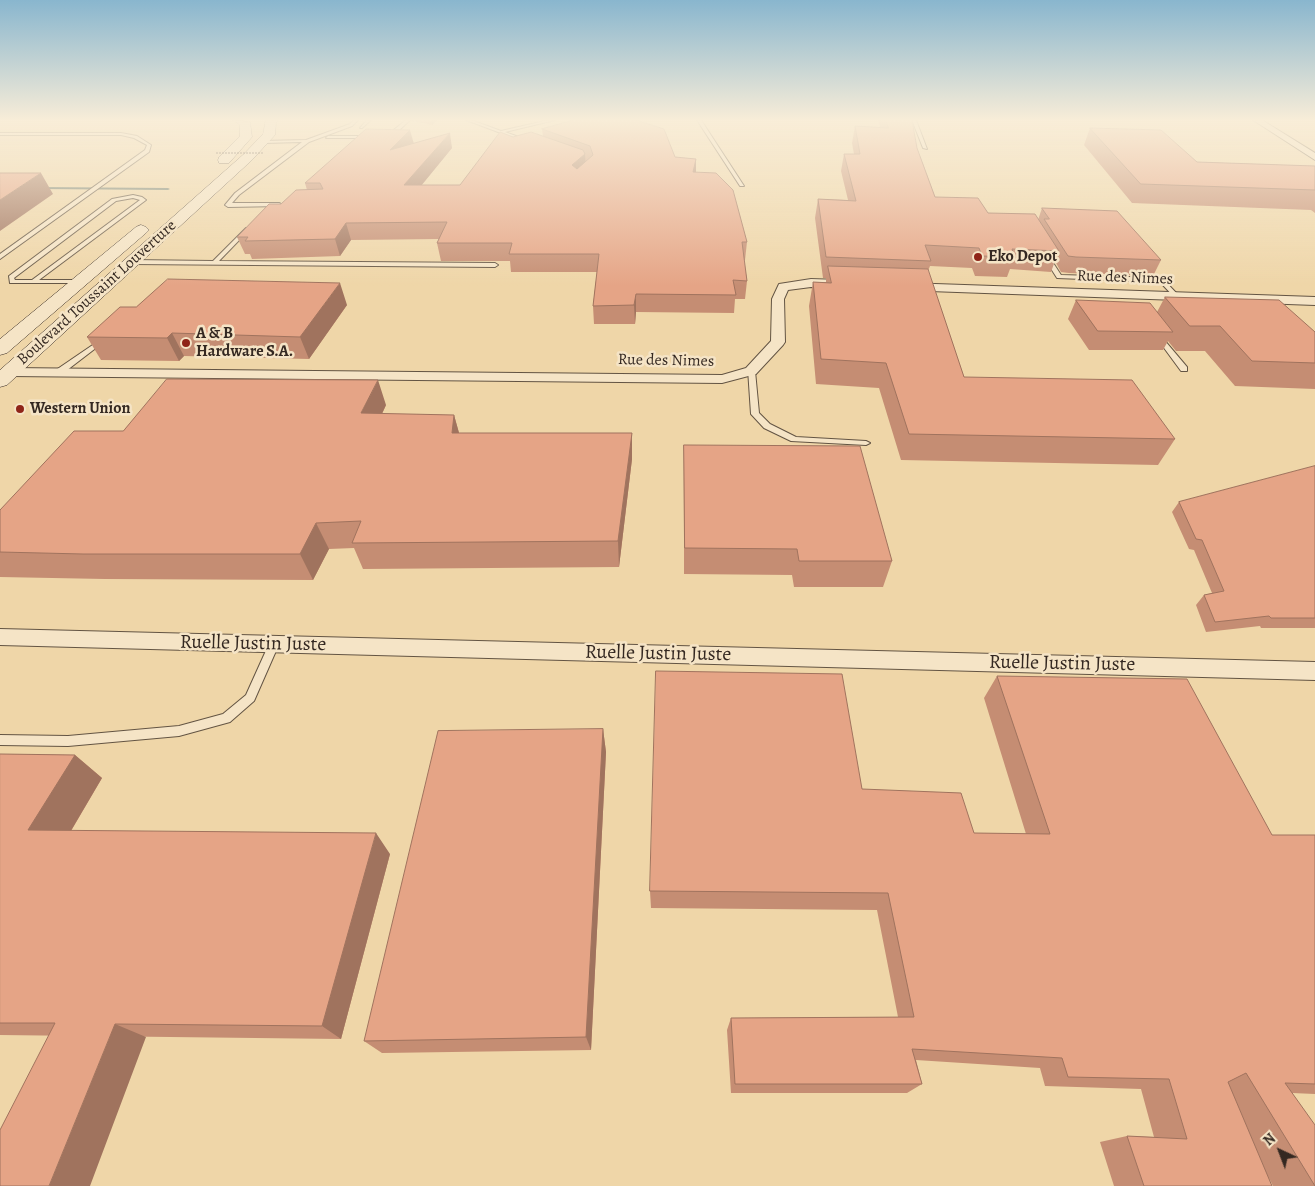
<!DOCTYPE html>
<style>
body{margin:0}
#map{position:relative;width:1315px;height:1186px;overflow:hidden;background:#efd6a8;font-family:Alegreya,serif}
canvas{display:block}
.north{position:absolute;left:1255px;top:1126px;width:50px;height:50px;-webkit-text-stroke:4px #f5e4c6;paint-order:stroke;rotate:317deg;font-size:14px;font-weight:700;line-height:20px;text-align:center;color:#342821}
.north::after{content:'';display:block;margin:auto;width:18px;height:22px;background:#342821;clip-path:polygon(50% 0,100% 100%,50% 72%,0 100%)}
</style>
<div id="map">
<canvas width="1315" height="1186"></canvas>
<div class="north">N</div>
</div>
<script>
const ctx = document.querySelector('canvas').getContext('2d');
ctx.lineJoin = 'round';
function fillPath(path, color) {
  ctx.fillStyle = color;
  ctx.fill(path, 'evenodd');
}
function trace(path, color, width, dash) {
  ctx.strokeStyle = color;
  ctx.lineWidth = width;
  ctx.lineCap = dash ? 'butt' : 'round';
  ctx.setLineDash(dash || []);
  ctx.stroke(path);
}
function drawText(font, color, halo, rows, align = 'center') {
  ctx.font = font + ' Alegreya,serif';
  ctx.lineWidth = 5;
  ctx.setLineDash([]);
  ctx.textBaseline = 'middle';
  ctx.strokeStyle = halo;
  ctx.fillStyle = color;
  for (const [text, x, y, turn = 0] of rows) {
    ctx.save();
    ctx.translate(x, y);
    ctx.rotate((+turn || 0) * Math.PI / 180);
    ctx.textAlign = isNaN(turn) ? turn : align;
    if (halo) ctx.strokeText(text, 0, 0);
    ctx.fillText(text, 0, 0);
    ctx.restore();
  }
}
const stream = new Path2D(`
 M38,187l130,1 2,1 -2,1 -129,-1z`);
const service = new Path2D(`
 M354,120h4l-6,6 -43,16 -70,53 -7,8h47l2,1v2l-53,1 -3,-2 10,-12 67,-51 -39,1 -2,-2 45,-1 44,-16z
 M367,120h4l-9,8h-2z
 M406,120h4l-16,15 -11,2v-2l7,-2z
 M466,120h5l30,11 48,-11h6l-50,12 22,8 -2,2z
 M697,120h4l43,66h-4z
 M912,120h4l11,29 -4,-1z
 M0,133h121l16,3 14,9 -2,7 -149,107v-5l145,-104 2,-5 -13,-7 -13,-3h-121z
 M328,136h43l2,1 -2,1h-45z
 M133,195l9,2 4,3 -107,80h40l2,1v2h-71l-1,-7 103,-77zM133,198l7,2 -108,80h-17l-1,-2 102,-77z
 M246,228l3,2 -1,1 -29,30 276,2 3,2 -3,2 -363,-3 -3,-2 3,-2 81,1z
 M1044,255h4l13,20 101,3 19,20 -5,1 -16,-17 -103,-4 -14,-22z
 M1156,335h4l27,32v4h-6l-25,-34z
 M100,340l5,1 -43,33h-6v-4z
 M748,369l7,2 4,42 11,11 26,13 70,4 4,2 -4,2 -75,-4 -27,-13 -13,-14z
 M274,640l4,1 1,3 -25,57 -24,21 -51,14 -111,10 -68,-1v-10l68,1 111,-10 44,-12 23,-19 23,-51 1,-3z`);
const minor = new Path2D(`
 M1253,120h9l53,33v7z
 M811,279l29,1 6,4 -6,4 -29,-1 -23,3 -4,9 1,43 -2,3 -27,29 -34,9 -712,-7 -5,-1 -2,-3 2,-3 5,-1 712,7 24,-7 25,-27 1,-42 7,-15z
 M906,283l409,14v8l-413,-15 -2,-3z
 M0,629l1315,33v18l-1315,-35z`);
const secondary = new Path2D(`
 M233,120l17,2 2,15 -23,26h-10l-1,-3 1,-3 21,-21v-11z
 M266,120h13l-3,3 -1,12 -23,25 -245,225 -7,2v-17l244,-216 19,-20z
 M141,225l5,2 3,3 -3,3 -139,120 -7,2v-16l136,-112z`);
const pathBridge = new Path2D(`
 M216,153h47`);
const wall = new Path2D(`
 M411,120h26l-5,5 -20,-4z
 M878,120h34l5,28 18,49 53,16 50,7 4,-12 119,52 -8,16 -84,-3 -8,-1 -6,-11 -4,11 -41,-3 -3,8 -32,-1 -3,-8 -42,-2 -2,5 36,106 211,62 -17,26 -257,-5 -22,-72 -63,-4 -7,-78 4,-24h13v-4h-3l-8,-60 3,-19 30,1 -7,-29 3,-17h10l-2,-11 3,-17 25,1z
 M1090,128l107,34 118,4v47l-4,-3 -179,-7 -48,-58z
 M542,129l133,28 21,2v14l51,69 -2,18h-1l3,21 -2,18h-10l-1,14 -98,-1 -1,12h-41l-1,-18 4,-34h-86l-1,-11h-69l-4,-18 2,-4 -88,1 -11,16 -88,3 -2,-5h-5l-8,-17 44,-33 26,-14 -2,-7 108,-40 39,5 -31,37h39l53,-48 30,-1z
 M1165,297l150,35v57l-80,-3 -30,-35h-29l-8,-10 -5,9h-74l-21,-31 8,-19 81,12z
 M347,305l-38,54 -125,-3 -5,5 -78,-1 -14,-23 49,-30z
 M386,405l-4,9 72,1 5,18h173v26l-13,108 -256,2 -9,-21 -25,1 -16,31 -208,-1 -105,-2v-67z
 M684,445l208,116 -9,26h-89l-2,-12 -108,-1z
 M1315,466v162h-54l-1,-2 -54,6 -10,-27 8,-10 8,-2 -18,-43 -5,-1 -17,-37 7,-10z
 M997,676l275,159h43v259l-23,-1 23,93h-42l-5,-10 4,10h-158l-14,-44 27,-6 27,1 -13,-48 -96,-3 -5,-18 -124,-8 6,24 -15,9h-176l-4,-63 4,-12 167,-1 -21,-107 -226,-2 -1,-17 212,-102 112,44 52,1 -42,-136z
 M603,729l3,23 -15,298 -209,3 -18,-12z
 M0,754l75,1 27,23 -31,53 319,23 -49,185 -341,-4z`);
const shadedWall = new Path2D(`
 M431,120h6l-5,5z
 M410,130l4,14 -24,6z
 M450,133l2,15 -44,54 -4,-17z
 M585,154l1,16 -13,11 -1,-16z
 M696,159v16l-3,-3z
 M41,173l12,21 -53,37v-31z
 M346,223l5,17 -11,16 -5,-17z
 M340,283l7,22 -38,54 -9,-22z
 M636,294v18l-1,12 -1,-19z
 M172,333l12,23 -5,5 -12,-23z
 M378,380l8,25 -16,34 -9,-26z
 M454,415l7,25 -9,-7z
 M632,433v26l-13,108 -1,-26z
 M316,523l13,26 -16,31 -13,-26z
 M603,729l3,23 -15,298 -5,-13z
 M75,755l27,23 -43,73 -31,-21z
 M376,833l14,21 -49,185 -19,-13z
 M115,1024l31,13 -56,149h-41z`);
const building = new Path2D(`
 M574,120h62l28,9 11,28 21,2 -3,13 23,1 17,17 14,52h-5l5,39 -14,-1 3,15 -100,-1 -2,11 -41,1 6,-52h-90l3,-11h-75l10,-21 -101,1 -11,16 -90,2 3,-4h-11l32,-33h12l15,-14 27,-1 -3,-6h-15l61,-54 44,1 -20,20 60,-17 -46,52h56l40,-53 13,5 18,-5 52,18 2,4 -13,11 5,4 16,-14 -3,-9 -48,-17z
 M886,120h26l5,28 18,49 43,1 10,15 47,1 24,37 -47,-2 3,8 -33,-1 -3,-8 -54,-3 6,16 -105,-4 -8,-58 38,2 -12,-47h16l-5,-28 33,2z
 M1090,128l71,2 36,32 118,4v24l-174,-6z
 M0,173h41l-41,27z
 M1042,208l75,3 44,49 -85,-3 -8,-1 -24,-37h5z
 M828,266l100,3 36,108 168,3 43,59 -266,-5 -23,-71 -65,-4 -8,-77 18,1z
 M168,279l172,4 -40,54 -128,-4 -5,5 -80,-1 33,-30h16z
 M1165,297l114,3 36,32v31l-63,-2 -32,-35h-30z
 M1076,300l74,3 23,29 -75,-1z
 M167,379l211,1 -17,33 93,2 -2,18h180l-14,108 -266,2 9,-22 -45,2 -16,31h-217l-83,-2v-42l74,-79h49z
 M684,445l176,1 32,115h-93l-2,-12 -112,-1z
 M1315,466v152h-44l-2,-2 -54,6 -11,-27 20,-4 -22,-51 -6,-1 -17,-37z
 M656,671l186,3 20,115 99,4 13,40 76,1 -53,-158 190,3 85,156h43v249l-30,-1 30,42v61l-69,-113 -18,9 44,104h-128l-17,-50 60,3 -18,-60 -101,-2 -6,-19 -150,-9 10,35h-187l-4,-66 183,-1 -26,-124 -238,-2z
 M603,729l-17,308 -222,4 74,-310z
 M0,754l75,1 -47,75 348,3 -54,193 -207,-2 -66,162h-49v-56l55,-107h-55z`);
const markers = [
 [978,257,5,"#8f2418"],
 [186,343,5,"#8f2418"],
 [20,409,5,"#8f2418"]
];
const farPoinames = [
 ["Eko Depot",988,257],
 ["A & B",196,334],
 ["Hardware S.A.",196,352],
 ["Western Union",30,409]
];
const farStreetnames = [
 ["Rue des Nimes",1125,278,2],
 ["Boulevard Toussaint Louverture",97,293,-42],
 ["Rue des Nimes",666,361,1]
];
const streetNames = [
 ["Ruelle Justin Juste",253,644,1],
 ["Ruelle Justin Juste",658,654,1],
 ["Ruelle Justin Juste",1062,664,1]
];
fillPath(stream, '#717f71');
trace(service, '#635443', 2);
trace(minor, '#635443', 2);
trace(secondary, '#342821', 1);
fillPath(service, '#f5e4c6');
fillPath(minor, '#f5e4c6');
fillPath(secondary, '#f5e4c6');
trace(pathBridge, '#342821', 1, [2, 1]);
fillPath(wall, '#c58d73');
fillPath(shadedWall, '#a0735e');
fillPath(building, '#e5a486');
trace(building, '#a0735e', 1);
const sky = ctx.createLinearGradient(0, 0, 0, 286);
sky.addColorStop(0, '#89b6ce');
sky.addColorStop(0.42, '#f8edd8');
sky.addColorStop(1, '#f8edd800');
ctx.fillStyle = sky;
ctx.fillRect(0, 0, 1315, 286);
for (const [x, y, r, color] of markers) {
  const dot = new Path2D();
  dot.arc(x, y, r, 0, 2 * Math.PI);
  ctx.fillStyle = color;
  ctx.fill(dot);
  trace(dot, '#f5e4c6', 2);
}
drawText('bold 16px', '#342821', '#f5e4c6', farPoinames, 'left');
drawText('16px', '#342821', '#f5e4c6', farStreetnames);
drawText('20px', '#342821', '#f5e4c6', streetNames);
</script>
